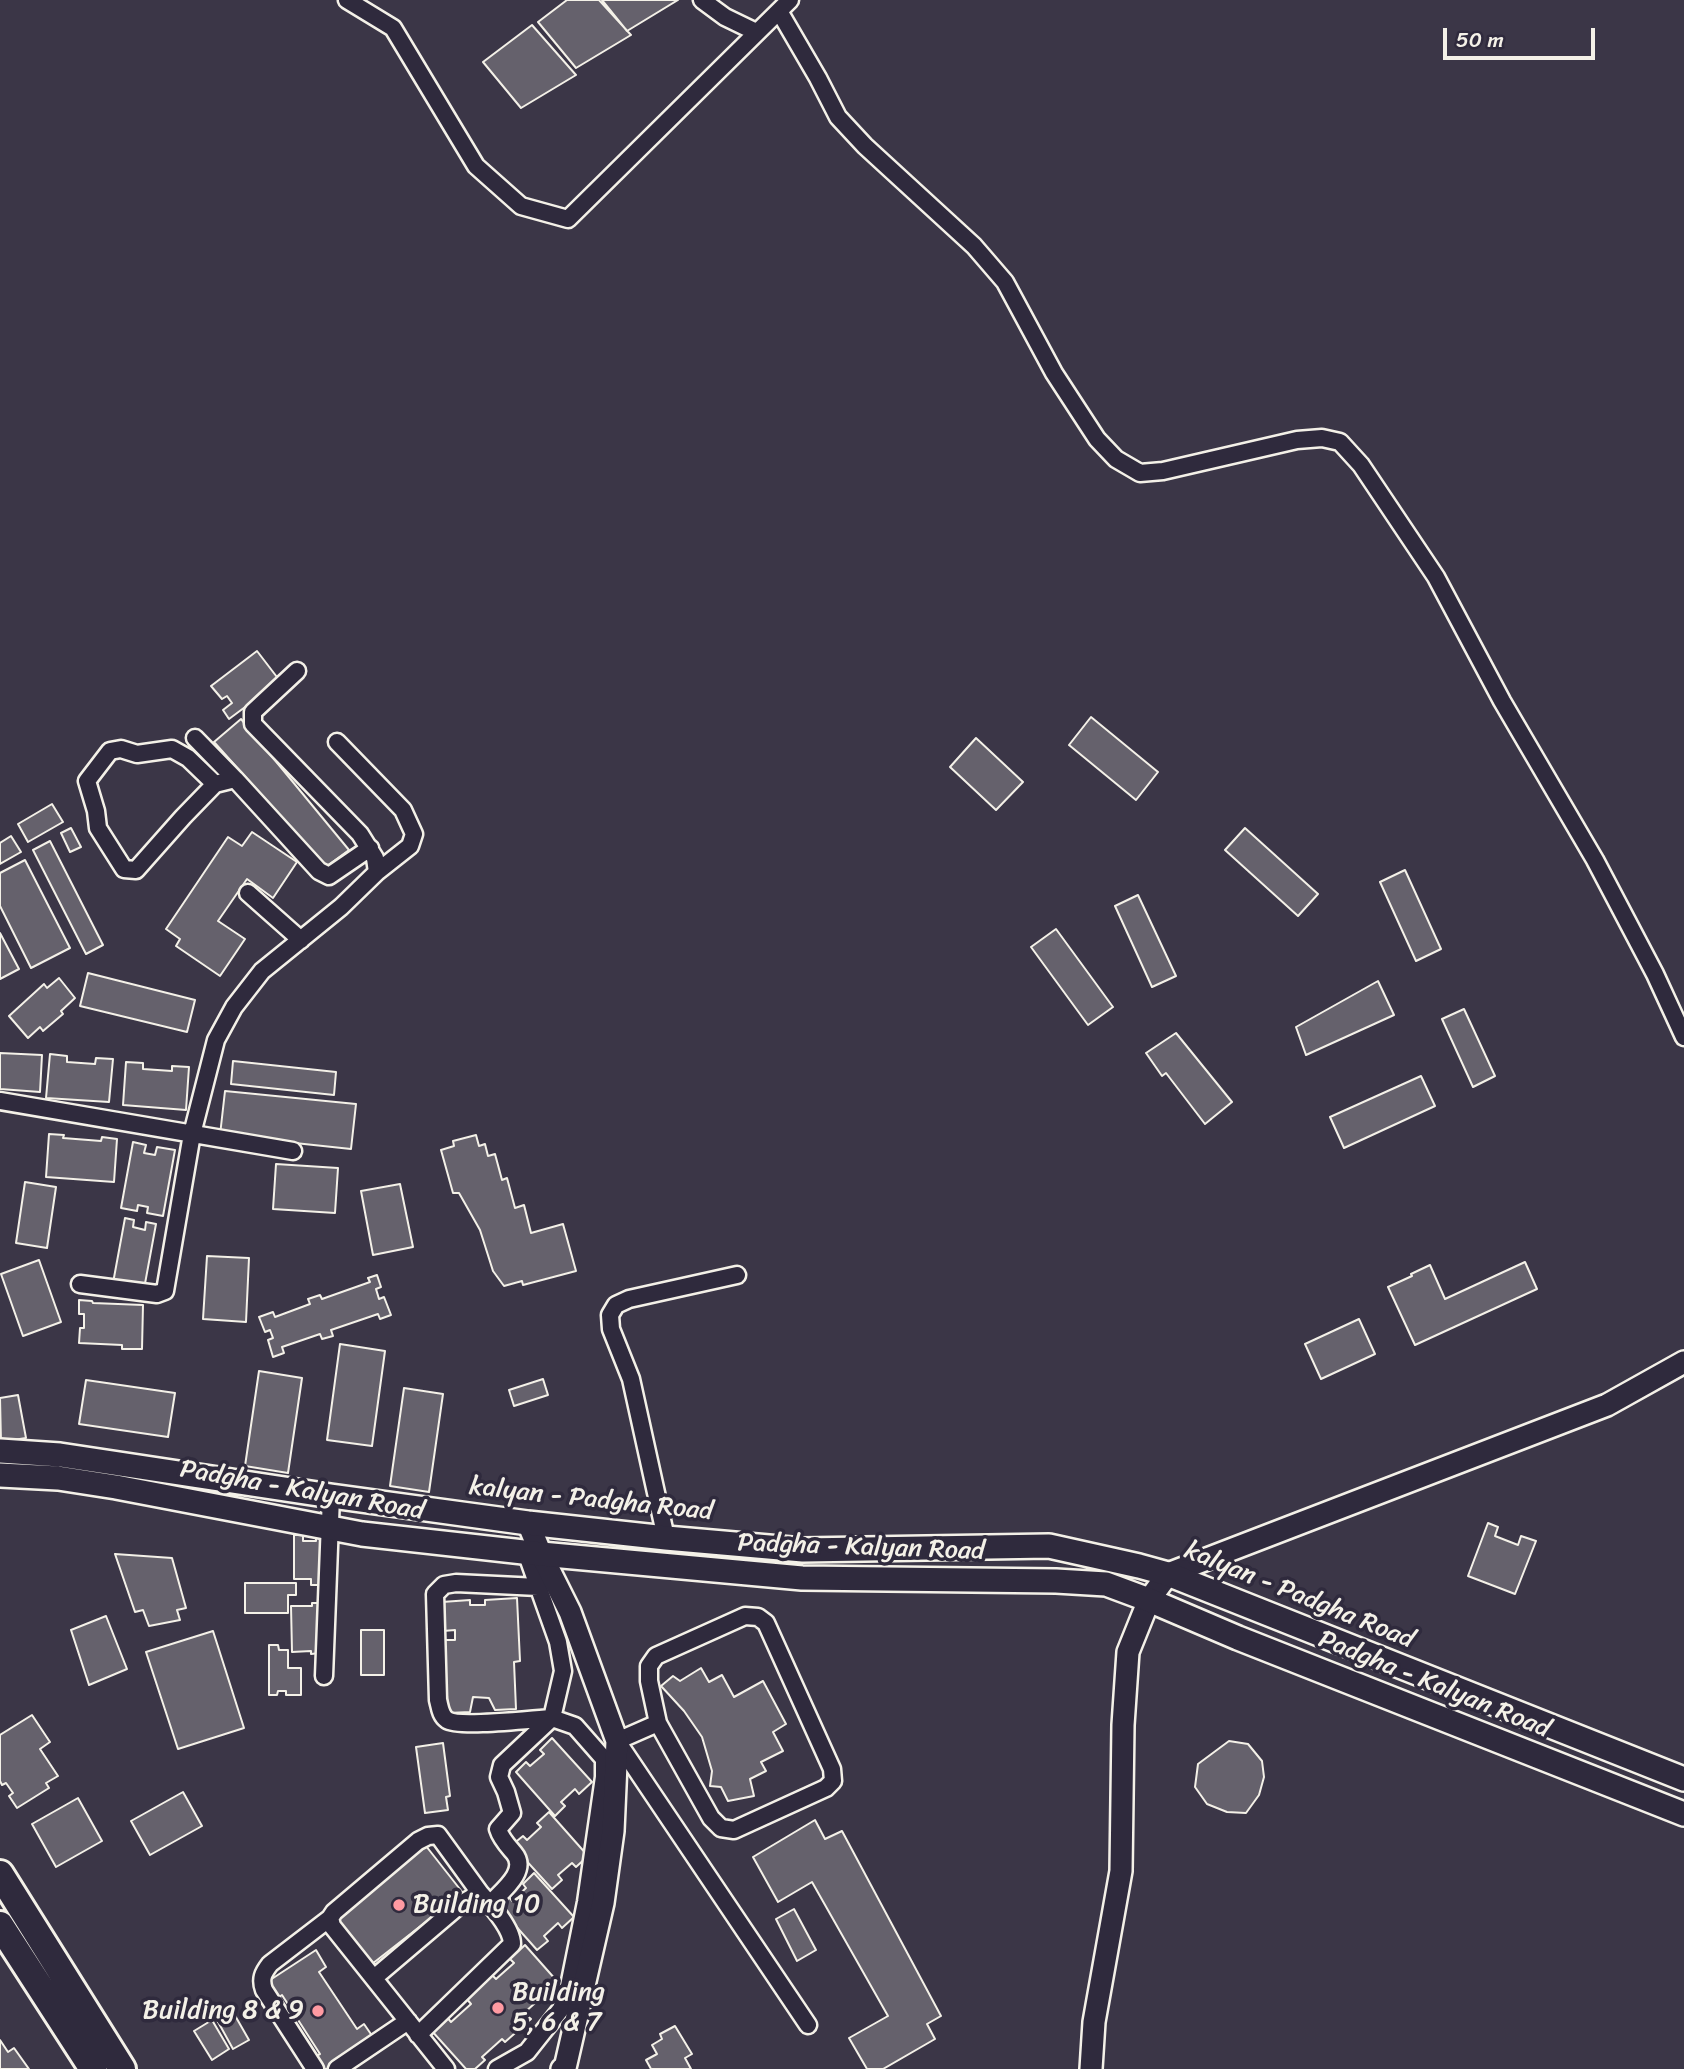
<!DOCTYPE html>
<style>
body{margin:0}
#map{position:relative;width:1684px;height:2069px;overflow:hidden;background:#3b3647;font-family:Sriracha,sans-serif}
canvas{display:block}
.scale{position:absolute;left:1443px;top:28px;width:152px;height:32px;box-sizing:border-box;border:4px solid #f4f1e8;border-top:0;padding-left:9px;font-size:21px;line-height:24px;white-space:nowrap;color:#f4f1e8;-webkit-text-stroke:5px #2f2a3d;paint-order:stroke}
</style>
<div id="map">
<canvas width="1684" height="2069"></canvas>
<div class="scale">50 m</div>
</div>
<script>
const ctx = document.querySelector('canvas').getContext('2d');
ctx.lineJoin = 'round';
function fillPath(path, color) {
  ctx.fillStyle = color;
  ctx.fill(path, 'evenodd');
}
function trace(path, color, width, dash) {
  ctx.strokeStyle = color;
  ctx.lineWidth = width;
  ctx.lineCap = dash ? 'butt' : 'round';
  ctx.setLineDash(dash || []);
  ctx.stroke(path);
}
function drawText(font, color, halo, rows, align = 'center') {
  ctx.font = font + ' Sriracha,sans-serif';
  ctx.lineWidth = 7;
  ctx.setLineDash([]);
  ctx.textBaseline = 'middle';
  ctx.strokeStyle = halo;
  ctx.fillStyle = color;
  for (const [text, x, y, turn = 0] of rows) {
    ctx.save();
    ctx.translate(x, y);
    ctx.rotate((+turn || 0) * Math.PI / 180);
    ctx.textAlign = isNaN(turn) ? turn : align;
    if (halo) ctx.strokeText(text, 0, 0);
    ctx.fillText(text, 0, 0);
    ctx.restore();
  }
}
const building = new Path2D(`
 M567,0h32l32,35 -55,33 -38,-46z
 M602,0h76l-51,31z
 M532,25l44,50 -55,33 -38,-46z
 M257,651l23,30 -51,38 -6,-9 9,-7 -5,-7 -5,3 -11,-13z
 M1091,717l67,55 -22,28 -67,-55z
 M241,719l108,131 -23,17 -112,-125z
 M976,738l47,44 -27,28 -46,-43z
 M52,804l11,18 -35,20 -10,-18z
 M71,828l10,19 -11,5 -9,-19z
 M1245,828l73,66 -20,22 -73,-66z
 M252,832l45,30 -24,36 -26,-19 -29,42 27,18 -25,37 -44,-30 4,-7 -14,-10 62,-92 14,9z
 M11,836l10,16 -21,12v-21z
 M50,841l53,104 -17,9 -53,-104z
 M25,860l45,88 -39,20 -31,-62v-33z
 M1405,870l36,79 -25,12 -36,-79z
 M1138,895l38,81 -24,11 -37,-81z
 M1056,929l57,78 -25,18 -57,-78z
 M0,933l19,36 -19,10z
 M88,973l107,27 -8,32 -107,-26z
 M59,978l16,20 -14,13 2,3 -20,17 -3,-4 -12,11 -19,-22 35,-32 3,4z
 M1378,981l16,34 -88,40 -10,-28z
 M1464,1009l31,67 -22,11 -31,-68z
 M1176,1033l56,69 -27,22 -39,-51 -4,3 -16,-23z
 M0,1053l42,2 -2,37 -40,-3z
 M50,1054l17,2v6l28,2 1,-6 17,1 -4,43 -63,-4z
 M233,1061l103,11 -2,23 -103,-11z
 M126,1062l17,1v6l29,2v-5l17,1 -3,43 -63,-5z
 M1421,1076l14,30 -91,42 -14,-31z
 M225,1091l131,13 -5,45 -131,-14z
 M49,1134l15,1 -1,3 38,3 1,-4 15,2 -3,43 -68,-5z
 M476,1135l3,11 6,-2 3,12 7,-2 7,26 5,-2 8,30 9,-3 7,28 32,-9 13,47 -53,14 -1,-4 -18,5 -11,-15 -13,-41 -21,-37h-6l-12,-43 13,-4 -1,-5z
 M133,1142l13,3 -2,8 11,2 2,-8 18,3 -12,66 -16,-3 1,-6 -10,-2 -1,6 -16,-3z
 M276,1164l62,4 -3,45 -62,-4z
 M25,1182l31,5 -9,61 -31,-5z
 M400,1184l13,63 -40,8 -12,-64z
 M125,1218l9,2 -1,7 12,3 1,-8 10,2 -12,65 -10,-2 1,-4 -11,-2 -1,4 -10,-2z
 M207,1256l42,2 -3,64 -43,-3z
 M39,1260l22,62 -38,14 -22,-62z
 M1525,1262l12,27 -122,56 -27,-58 24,-11 -1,-2 19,-9 15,34z
 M377,1275l4,12 -5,2 3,10 5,-2 7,18 -11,4 -2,-5 -47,16 2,6 -11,3 -2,-5 -38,13 2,6 -11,4 -5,-17 5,-2 -3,-8 -5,2 -6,-15 14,-5 2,5 35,-13 -2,-5 12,-4 2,4 48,-17 -2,-4z
 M79,1300l13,1 1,2 50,2 -1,44h-20v-4l-43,-2 1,-15h4v-14h-5z
 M1359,1319l16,35 -54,25 -16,-35z
 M340,1344l45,7 -13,95 -45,-6z
 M259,1371l43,7 -14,95 -43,-7z
 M543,1379l5,16 -34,11 -5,-16z
 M86,1380l89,13 -7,44 -89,-13z
 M404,1388l39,6 -14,98 -39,-6z
 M18,1395l8,43 -25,4 -1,-44z
 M1488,1523l10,4 -3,9 23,9 3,-9 15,5 -21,53 -47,-18z
 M294,1535h9v6h13v-6h7l1,50h-13v-6h-17z
 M115,1554l57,4 14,50 -9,2 3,10 -31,6 -6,-16 -8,2z
 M245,1583h51v12h-8v18h-43z
 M517,1598l3,63 -6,1 2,47 -21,1 -6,-12 -16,-1 -3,15 -22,1 -4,-73h11v-10l-12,1 -1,-29 28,-2v5h15v-5z
 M312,1603h7l1,50 -9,1v-3l-19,1 -1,-46h21z
 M106,1616l21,53 -38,16 -18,-55z
 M361,1630h23v45h-23z
 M213,1631l31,97 -66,21 -32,-97z
 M269,1645h9l1,5h9v18h13v27h-15v-4h-8l-1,4h-8z
 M701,1668l8,14 13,-7 12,22 29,-16 23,43 -13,8 10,19 -22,11 5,9 -16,8 4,17 -26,5 -7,-14 -11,-1 2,-15 -10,-34 -18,-26 -23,-25 12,-10 7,5z
 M32,1715l18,27 -10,7 18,27 -12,7 3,5 -32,20 -8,-12 4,-3 -7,-10 -4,2 -2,-4v-46z
 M552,1738l40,44 -13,12 -4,-5 -14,13 4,4 -10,10 -39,-44 10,-10 4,4 14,-12 -4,-4z
 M1229,1741l19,3 14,17 2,16 -5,18 -13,18 -19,-1 -20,-8 -12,-17 3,-23z
 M443,1743l7,53 -4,1 2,13 -23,3 -9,-66z
 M183,1792l19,34 -52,29 -19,-34z
 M78,1798l24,43 -46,26 -24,-43z
 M549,1812l39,44 -12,11 -4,-4 -14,12 4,5 -10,9 -40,-44 11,-9 4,4 14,-13 -4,-4z
 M815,1820l10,19 17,-8 99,185 -14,8 8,15 -52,30h-16l-18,-31 39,-22 -76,-134 -34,20 -25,-45z
 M426,1846l37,47 -91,71 -36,-46z
 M534,1873l40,44 -12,11 -4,-5 -14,13 4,5 -11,9 -39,-44 10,-10 4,5 14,-13 -3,-4z
 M794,1909l22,41 -19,11 -21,-42z
 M525,1945l39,44 -15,13 -5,-7 -20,18 7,6 -26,23 -3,-3 -20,18 3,3 -10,9h-9l-35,-39 15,-14 5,6 20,-18 -5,-6 26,-23 4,4 18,-16 -4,-4z
 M316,1950l10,17 -7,5 38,57 7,-5 11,16 -45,29h-5l-9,-13 4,-2 -38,-59 -4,3 -11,-16z
 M233,2012l16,28 -16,9 -16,-29z
 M212,2020l17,29 -17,11 -18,-29z
 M675,2026l17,28 -7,4 6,11h-40l-5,-9 11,-6 -5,-9 10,-6 -2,-5z
 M0,2040l8,12 6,-4 15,21h-29z`);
const minor = new Path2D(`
 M347,0l46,28 83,138 45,40 47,13 222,-219
 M702,0l23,17 31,15
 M779,11l39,67 20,39 27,29 109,100 31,36 49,91 43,66 19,20 24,14 23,-2 134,-31 25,-2 18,4 21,23 75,112 66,124 93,159 60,114 29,63
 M195,738l40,41 84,92 10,5 41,-28
 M337,742l66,68 11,24 -4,12 -33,26
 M215,784l-27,-26 -16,-9 -35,5 -16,-5 -11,2 -23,30 9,30 2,17 26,41 12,1 47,-53 32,-33 20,-5
 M248,893l53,47
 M0,1101l293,50
 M80,1284l77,10 8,-3 27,-157 24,-94 18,-33 28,-36 79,-64 36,-35 -2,-14 -15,-24 -107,-110v-12l44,-41
 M666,1538l-35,-159 -20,-50 -1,-14 6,-10 13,-6 108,-24
 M526,1552l32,90 5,29 -11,47c-19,1 -93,10 -105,2 -7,-5 -7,-13 -9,-20l-3,-106 9,-9 12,-2 82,4
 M745,1616l13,1 8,6 66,146 1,12 -7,7 -92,42 -13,-2 -10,-10 -53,-95 -9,-42v-15l7,-10z
 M324,1676l7,-180
 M658,1723l-41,18 191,284
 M490,1904c12,-13 39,-33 24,-51 -6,-7 -13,-14 -16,-24l14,-16 -6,-21 -7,-15 3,-12 50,-47 23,8 29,33v18l-18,125 -17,84 -8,23 -34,43 -30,17
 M374,1978l87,-74 19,-11c10,11 32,35 32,51l-94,91
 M315,2069l-51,-79c-4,-11 -1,-17 6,-26l60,-46
 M337,2069l71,-48
 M446,2069l-114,-143 -2,-8 4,-6 84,-71 10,-5 10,-1 42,58`);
const tertiary = new Path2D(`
 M528,1523l13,31 29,58 47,129 -4,90 -10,72 -38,165 -3,1
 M1091,2069l3,-47 27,-151 2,-146 5,-73 21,-52 19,-26 439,-169 77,-43`);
const secondary = new Path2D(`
 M0,1451l60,4 271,41 197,27 138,15 137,12 246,-4 90,20 29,8 516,205
 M0,1475l58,3 58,9 246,47 179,20 261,24 254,3 50,3 43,16 89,38 446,176`);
const trunk = new Path2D(`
 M0,1874l122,195
 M0,1925l93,144`);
const markers = [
 [399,1905,7,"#ff9aa2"],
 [498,2008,7,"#ff9aa2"],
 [318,2011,7,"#ff9aa2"]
];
const streetNames = [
 ["Padgha - Kalyan Road",302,1491,10],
 ["kalyan - Padgha Road",591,1500,6],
 ["Padgha - Kalyan Road",861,1548,2],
 ["kalyan - Padgha Road",1299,1596,22],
 ["Padgha - Kalyan Road",1434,1685,22]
];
const poiNames = [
 ["Building 10",413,1905],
 ["Building",512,1993],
 ["5, 6 & 7",512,2023],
 ["Building 8 & 9",304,2011,"right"]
];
fillPath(building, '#65616c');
trace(building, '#f4f1e8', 2);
trace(minor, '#f4f1e8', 21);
trace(tertiary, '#f4f1e8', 26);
trace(secondary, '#f4f1e8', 28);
trace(trunk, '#f4f1e8', 32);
trace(minor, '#2f2a3d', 16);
trace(tertiary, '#2f2a3d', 21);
trace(secondary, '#2f2a3d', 23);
trace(trunk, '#2f2a3d', 26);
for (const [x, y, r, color] of markers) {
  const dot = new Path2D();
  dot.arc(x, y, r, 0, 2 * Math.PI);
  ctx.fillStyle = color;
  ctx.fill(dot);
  trace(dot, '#2f2a3d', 2.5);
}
drawText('26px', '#f4f1e8', '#2f2a3d', streetNames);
drawText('26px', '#f4f1e8', '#2f2a3d', poiNames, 'left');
</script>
